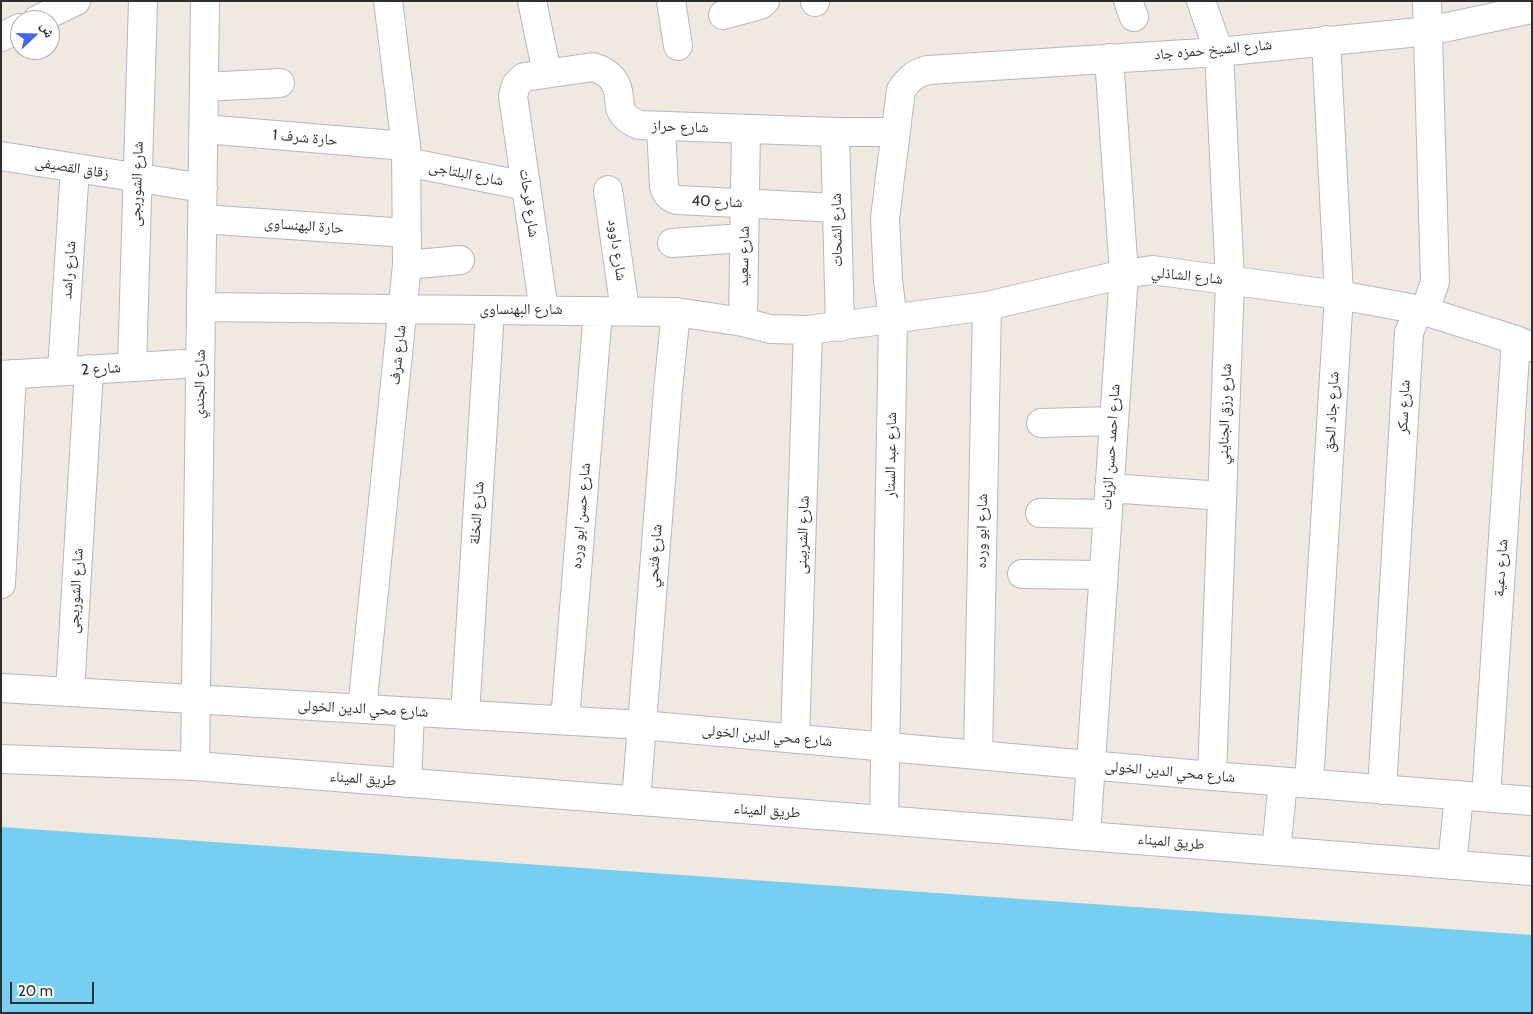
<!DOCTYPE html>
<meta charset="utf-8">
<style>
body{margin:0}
#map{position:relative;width:1533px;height:1014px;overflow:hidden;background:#efe9e1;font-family:Cabin,"Noto Naskh Arabic",sans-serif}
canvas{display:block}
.frame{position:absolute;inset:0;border:2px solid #2e2e2e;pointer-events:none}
.north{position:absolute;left:10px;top:10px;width:50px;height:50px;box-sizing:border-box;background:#fff;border:1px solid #ababab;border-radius:50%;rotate:69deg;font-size:14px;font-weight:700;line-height:20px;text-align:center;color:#2e2e2e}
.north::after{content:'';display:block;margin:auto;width:18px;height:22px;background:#4264fb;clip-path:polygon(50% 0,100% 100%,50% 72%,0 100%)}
.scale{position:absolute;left:10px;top:982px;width:84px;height:22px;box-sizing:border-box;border:2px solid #2e2e2e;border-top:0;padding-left:6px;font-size:15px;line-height:18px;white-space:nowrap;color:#2e2e2e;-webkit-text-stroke:4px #fff;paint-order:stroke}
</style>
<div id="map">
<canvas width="1533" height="1014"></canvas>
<div class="frame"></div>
<div class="north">ش</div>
<div class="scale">20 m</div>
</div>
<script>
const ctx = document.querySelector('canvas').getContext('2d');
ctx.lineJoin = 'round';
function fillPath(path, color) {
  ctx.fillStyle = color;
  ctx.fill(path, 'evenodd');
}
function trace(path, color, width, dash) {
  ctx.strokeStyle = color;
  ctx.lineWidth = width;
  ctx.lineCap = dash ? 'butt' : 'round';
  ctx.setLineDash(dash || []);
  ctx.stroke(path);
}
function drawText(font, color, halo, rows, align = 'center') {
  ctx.font = font + ' Cabin,"Noto Naskh Arabic",sans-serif';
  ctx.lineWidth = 4.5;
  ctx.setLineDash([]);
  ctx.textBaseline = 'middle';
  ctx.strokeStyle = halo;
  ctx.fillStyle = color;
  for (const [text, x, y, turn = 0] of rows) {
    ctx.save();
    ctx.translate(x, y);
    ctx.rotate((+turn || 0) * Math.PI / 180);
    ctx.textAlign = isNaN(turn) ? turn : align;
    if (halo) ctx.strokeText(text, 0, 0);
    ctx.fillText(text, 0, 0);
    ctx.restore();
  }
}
const water = new Path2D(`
 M1,827l1531,108v78h-1531z`);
const street = new Path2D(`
 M532,1l15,72
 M671,1l7,45
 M815,1v1
 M1128,1l6,16
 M1201,1l18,51 11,229 -18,495
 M723,15l37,-10 5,-4
 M204,87l76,-4
 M661,127l3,59c2,8 6,12 13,14l160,8
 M204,129l202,17
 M835,132l5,195
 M1,156l202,32
 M407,162l119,24
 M608,190l17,121
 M202,219l205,14
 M672,243l71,-5
 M407,265l53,-5
 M201,307l475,5 67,10 27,7 38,1 179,-24 137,-32 28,-4 187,25 82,15 95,30 16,7
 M544,311l-31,-215 3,-11 8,-8 69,-10c16,5 25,14 26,31 1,4 0,9 2,12 3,8 11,12 18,15l196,7h60
 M743,322l3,-193
 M132,367l11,-366
 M62,371l13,-203
 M1,375l199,-12
 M1041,423l72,-2
 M1109,488l113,8
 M1040,513l67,1
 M1022,574l81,1
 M1,584l11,-210
 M1,688l641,37 570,51 320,25
 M70,692l19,-323
 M362,709l45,-444 -1,-119 -18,-145
 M465,715l25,-405
 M565,720l33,-409
 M795,739l13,-409
 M978,755l9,-449
 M195,766l10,-765
 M407,783l3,-71
 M1309,784l30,-489 -13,-255
 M1382,790l27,-457 6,-16 13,-15 7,-20 -8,-281
 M1486,797l30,-457
 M636,801l32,-411 8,-78
 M884,820l9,-500 -5,-40 -3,-62 16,-128c8,-11 14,-17 27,-20l291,-18 210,-21 103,-22
 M1086,836l38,-562 -15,-216
 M1276,851l7,-69
 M1452,865l7,-70`);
const secondary = new Path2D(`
 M37,20l39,-19
 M1,37l19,-9
 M1,759l194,7 1337,105`);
const streetNames = [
 ["شارع الشيخ حمزه جاد",1213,50,-5],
 ["شارع حراز",680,127,2],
 ["حارة شرف 1",305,138,5],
 ["زقاق القصيفى",72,168,9],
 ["شارع البلتاجى",466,174,11],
 ["شارع الشوربجى",137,184,-88],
 ["شارع 40",717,202,2],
 ["شارع فرحات",529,203,82],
 ["حارة البهنساوى",304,226,4],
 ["شارع الشحات",837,230,-91],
 ["شارع داوود",617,250,82],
 ["شارع سعيد",744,256,-89],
 ["شارع راشد",69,270,-86],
 ["شارع الشاذلي",1187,276,6],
 ["شارع البهنساوى",521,310],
 ["شارع شرف",398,355,-84],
 ["شارع 2",101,369,-4],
 ["شارع الجندي",200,384,-89],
 ["شارع سكر",1404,407,-87],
 ["شارع جاد الحق",1332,412,-87],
 ["شارع رزق الجنايني",1225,414,-88],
 ["شارع احمد حسن الزيات",1111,447,-86],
 ["شارع عبد الستار",891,455,-89],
 ["شارع النخلة",477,513,-86],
 ["شارع حسن ابو ورده",581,516,-85],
 ["شارع ابو ورده",982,531,-89],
 ["شارع الشربينى",803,535,-88],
 ["شارع فتحي",655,556,-86],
 ["شارع دعية",1501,568,-86],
 ["شارع الشوربجى",76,591,-87],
 ["شارع محي الدين الخولى",363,709,3],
 ["شارع محي الدين الخولى",767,736,5],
 ["شارع محي الدين الخولى",1170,772,5],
 ["طريق الميناء",363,779,4],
 ["طريق الميناء",767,811,4],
 ["طريق الميناء",1171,842,5]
];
fillPath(water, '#75cff0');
trace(street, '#b4b7c1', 30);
trace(secondary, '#b4b7c1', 30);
trace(street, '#fff', 28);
trace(secondary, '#fff', 28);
drawText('15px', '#2e2e2e', '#fff', streetNames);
</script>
